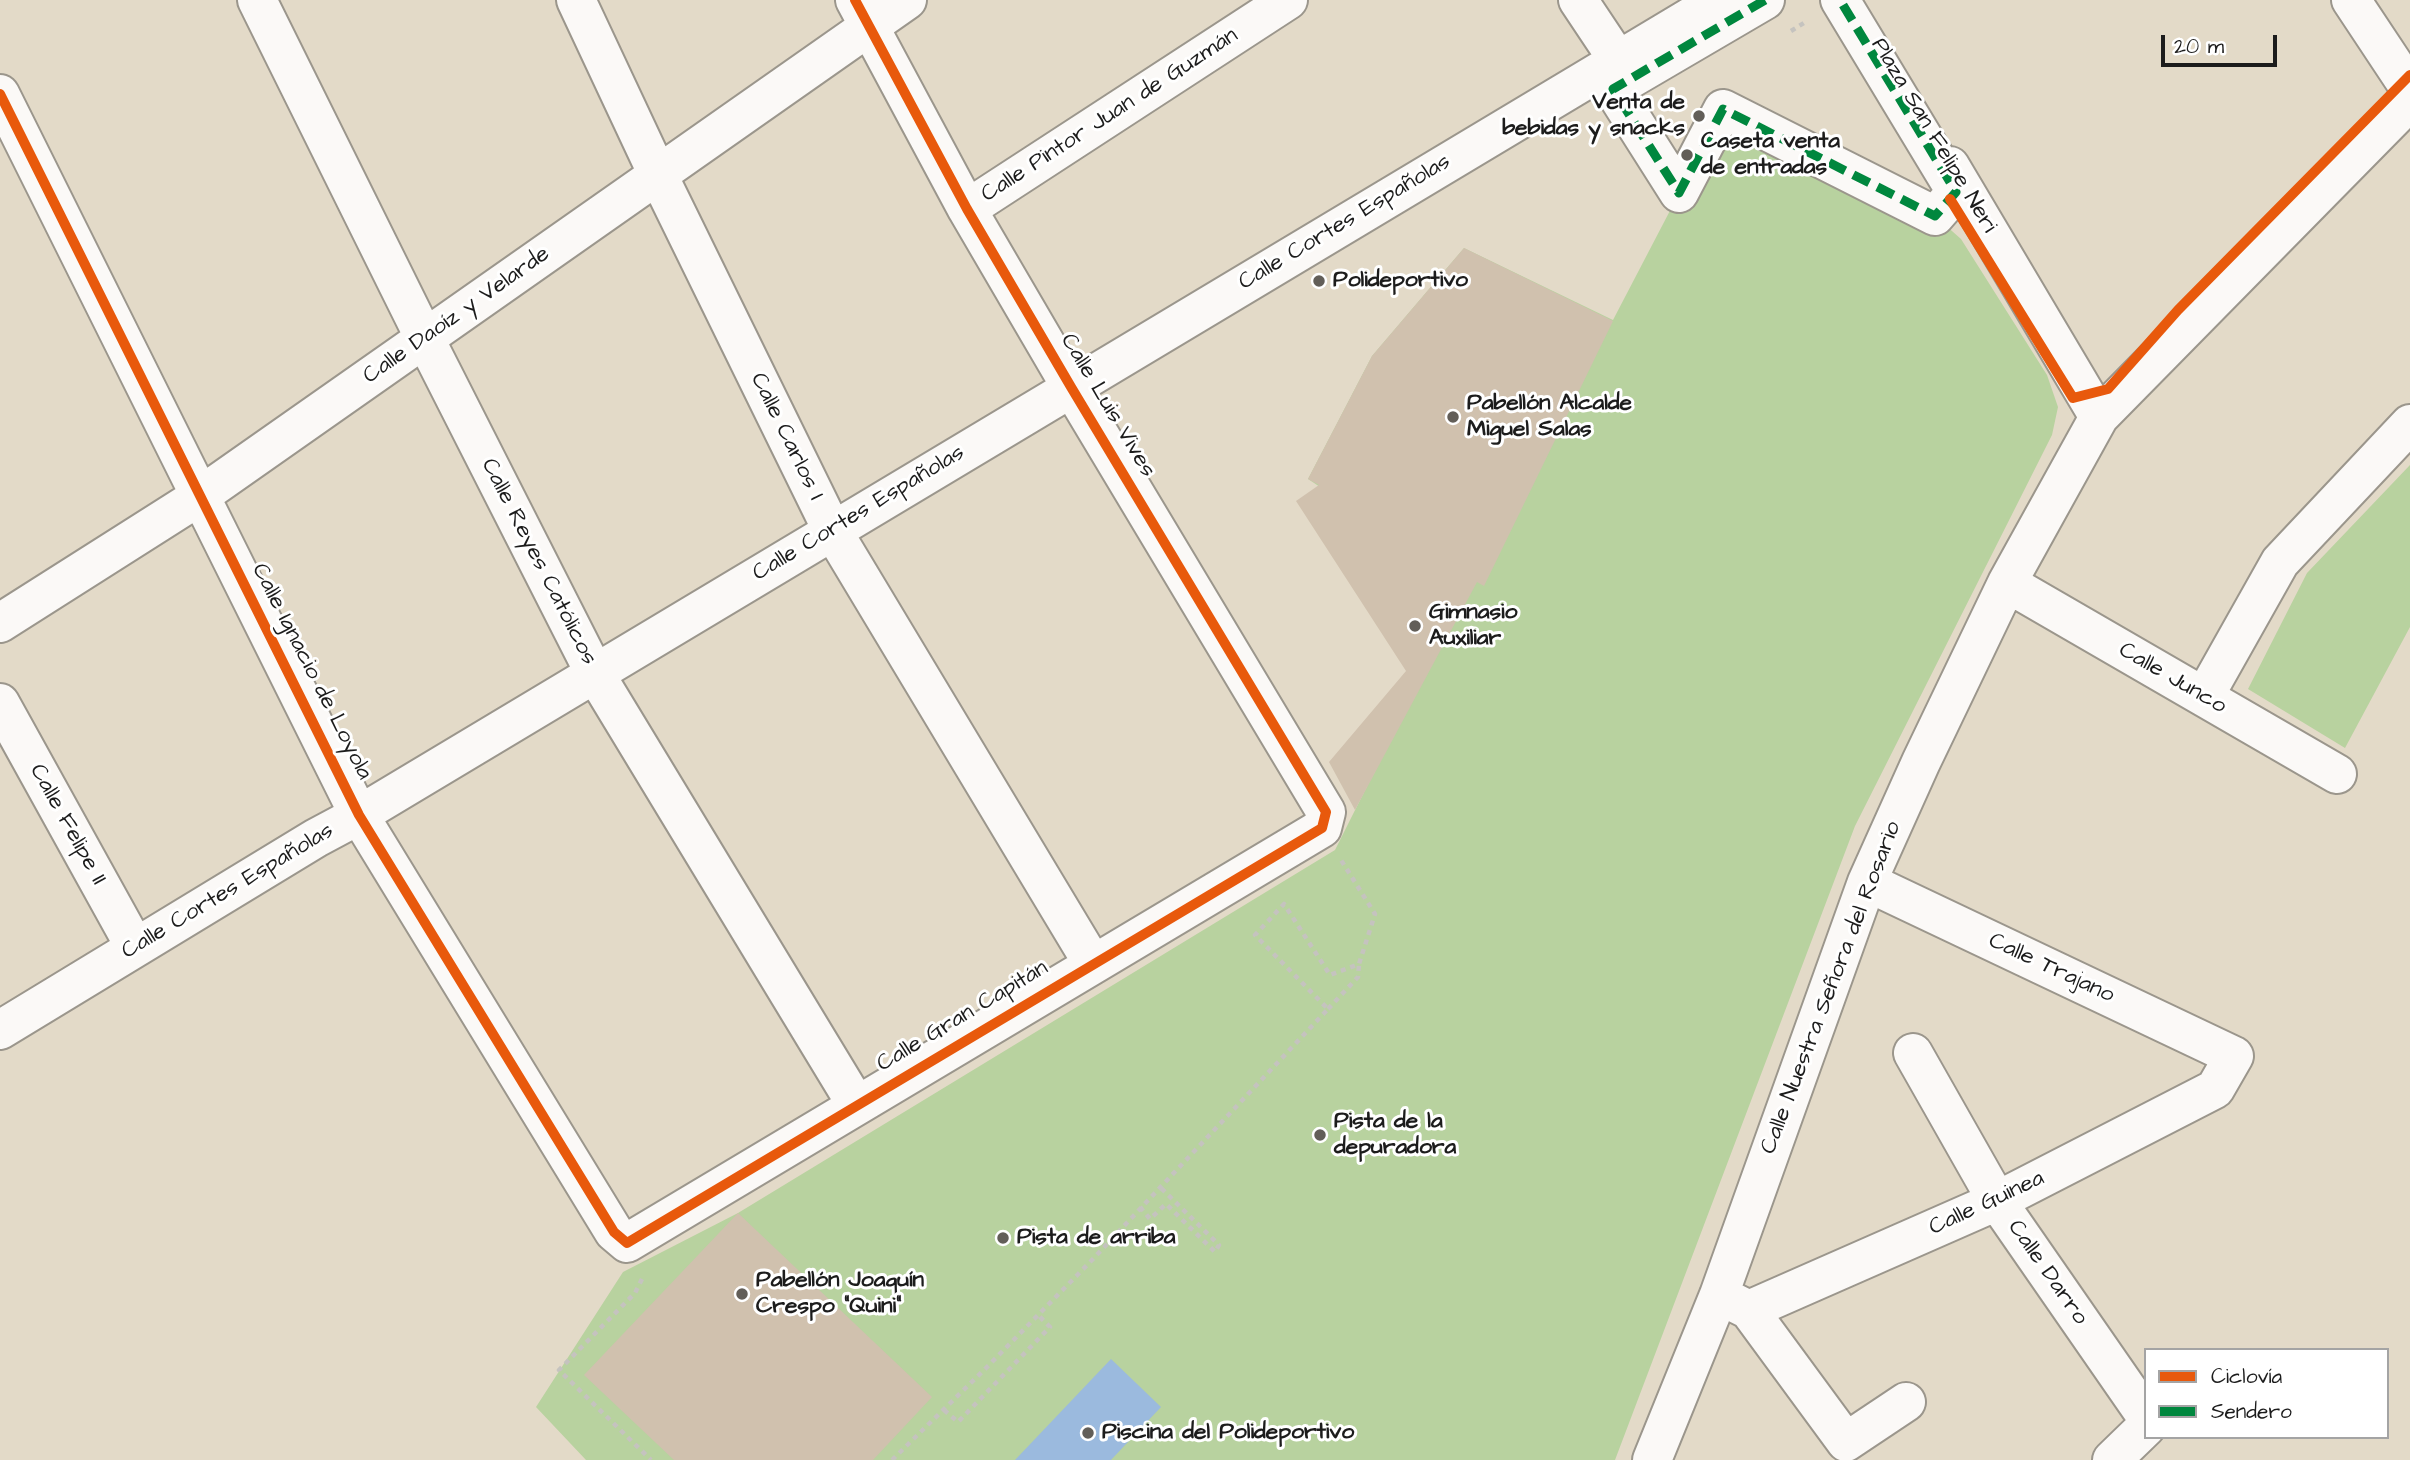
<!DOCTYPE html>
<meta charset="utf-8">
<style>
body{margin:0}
#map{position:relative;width:2410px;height:1460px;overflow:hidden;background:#e3dac8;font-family:"Architects Daughter",sans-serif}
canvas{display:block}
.legend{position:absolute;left:2144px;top:1348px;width:245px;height:91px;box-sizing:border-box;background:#fff;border:2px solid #a4a4a4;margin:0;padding:9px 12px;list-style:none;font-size:21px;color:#1c1c1c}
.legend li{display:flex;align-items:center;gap:14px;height:35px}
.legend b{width:35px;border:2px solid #a4a4a4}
.scale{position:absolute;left:2161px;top:35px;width:116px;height:32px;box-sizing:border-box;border:4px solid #1c1c1c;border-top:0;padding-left:9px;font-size:21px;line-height:24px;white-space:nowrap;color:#1c1c1c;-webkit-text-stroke:5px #fff;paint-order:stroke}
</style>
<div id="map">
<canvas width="2410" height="1460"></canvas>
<ul class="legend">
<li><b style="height:9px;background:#e8590c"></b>Ciclovía</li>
<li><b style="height:9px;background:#00873e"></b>Sendero</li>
</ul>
<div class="scale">20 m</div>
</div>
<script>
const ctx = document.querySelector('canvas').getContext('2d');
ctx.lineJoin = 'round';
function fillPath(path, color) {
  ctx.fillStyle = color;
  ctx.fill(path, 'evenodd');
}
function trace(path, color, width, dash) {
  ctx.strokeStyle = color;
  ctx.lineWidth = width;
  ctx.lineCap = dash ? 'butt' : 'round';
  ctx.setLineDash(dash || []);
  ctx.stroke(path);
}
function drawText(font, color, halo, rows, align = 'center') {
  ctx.font = font + ' "Architects Daughter",sans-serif';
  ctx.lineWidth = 6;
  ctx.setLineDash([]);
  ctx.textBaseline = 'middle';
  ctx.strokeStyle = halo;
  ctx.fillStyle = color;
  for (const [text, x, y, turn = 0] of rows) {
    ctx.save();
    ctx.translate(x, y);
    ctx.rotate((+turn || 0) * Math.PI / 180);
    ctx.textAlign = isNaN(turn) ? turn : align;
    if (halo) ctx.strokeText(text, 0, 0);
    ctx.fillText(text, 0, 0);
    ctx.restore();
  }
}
const green = new Path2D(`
 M1723,109l212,107 26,23 86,136 11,32 -6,28 -197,391 -240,634h-1029l-50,-53 87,-135 115,-59 597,-363 133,-265 -160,-106 64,-123 92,-108 149,72z
 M2410,465v162l-65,121 -97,-59 59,-116z`);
const water = new Path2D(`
 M1111,1359l50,48 -50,53h-96z`);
const building = new Path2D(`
 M1464,248l149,73 -129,265 -7,-4 -122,228 -26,-48 77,-91 -110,-170 23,-16 -11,-6 64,-123z
 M738,1213l194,184 -59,63h-199l-90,-85z`);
const path = new Path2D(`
 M1791,31l16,-10
 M1328,1009l30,-32 1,-13
 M1140,1207l10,12 16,-15 49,48 4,-7 -58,-57
 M642,1279l-7,14 -76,77 92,90
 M944,1410l14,12 92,-95 -12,-12
 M892,1460l97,-95 103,-105 236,-251 -73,-74 29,-31 46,71 29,-11 16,-50 -34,-54`);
const minor = new Path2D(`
 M257,0l168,339 169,333 262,432
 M576,0l82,175 174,355 261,434
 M1578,0l40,60
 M1765,0l-152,89 66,104 44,-84 212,107 21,-24 -116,-192
 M2351,0l59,89
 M0,94l359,721 255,417 13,11 695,-415 4,-16 -255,-425 -104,-178 -112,-209
 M1950,166l149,251
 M967,209l321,-209
 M2007,583l330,191
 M0,623l200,-127 707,-496
 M2204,697l76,-135 130,-138
 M0,703l135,244
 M0,1030l316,-192 43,-23 1360,-815
 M1913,1053l84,148 149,215
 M1719,1295l30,15 248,-109 218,-112 19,-33 -367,-174
 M1749,1310l97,132 60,-40
 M1652,1460l67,-165 148,-413 54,-120 86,-179 92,-166 311,-316
 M2112,1460l34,-33`);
const quiet = new Path2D(`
 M1765,0l-152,89 66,104 44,-84 212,107 21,-24 -116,-192`);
const cycleway = new Path2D(`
 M0,94l359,721 255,417 13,11 695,-415 4,-16 -255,-425 -104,-178 -112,-209
 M1950,199l123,199 35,-9 70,-79 232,-235`);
const markers = [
 [1699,116,7,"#625e58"],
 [1687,155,7,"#625e58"],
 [1319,281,7,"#625e58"],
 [1453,417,7,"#625e58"],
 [1415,626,7,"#625e58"],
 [1320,1135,7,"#625e58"],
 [1003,1238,7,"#625e58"],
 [742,1294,7,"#625e58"],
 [1088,1433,7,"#625e58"]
];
const poiNames = [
 ["Venta de",1685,103,"right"],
 ["bebidas y snacks",1685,129,"right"],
 ["Caseta venta",1701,142],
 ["de entradas",1701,168],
 ["Polideportivo",1333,281],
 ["Pabellón Alcalde",1467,404],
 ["Miguel Salas",1467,430],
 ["Gimnasio",1429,613],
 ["Auxiliar",1429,639],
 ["Pista de la",1334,1122],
 ["depuradora",1334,1148],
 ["Pista de arriba",1017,1238],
 ["Pabellón Joaquín",756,1281],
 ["Crespo \"Quini\"",756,1307],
 ["Piscina del Polideportivo",1102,1433]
];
const streetNames = [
 ["Calle Pintor Juan de Guzmán",1110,116,-33],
 ["Plaza San Felipe Neri",1933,136,59],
 ["Calle Cortes Españolas",1345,223,-31],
 ["Calle Daoíz y Velarde",457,316,-35],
 ["Calle Luis Vives",1107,406,59],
 ["Calle Carlos I",786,437,64],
 ["Calle Cortes Españolas",859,514,-31],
 ["Calle Reyes Católicos",538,562,63],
 ["Calle Ignacio de Loyola",311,672,63],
 ["Calle Junco",2172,679,30],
 ["Calle Felipe II",67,825,61],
 ["Calle Cortes Españolas",228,892,-31],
 ["Calle Trajano",2051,969,25],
 ["Calle Nuestra Señora del Rosario",1832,988,-69],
 ["Calle Gran Capitán",963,1017,-31],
 ["Calle Guinea",1987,1204,-25],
 ["Calle Darro",2047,1273,55]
];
fillPath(green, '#b8d29f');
fillPath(water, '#9bbade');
fillPath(building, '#d0c1ae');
trace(minor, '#9b968c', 42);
trace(path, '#c5c3bf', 4.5, [5, 5]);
trace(minor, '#fbf9f7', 38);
trace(quiet, '#00873e', 9, [18, 9]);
trace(cycleway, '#e8590c', 10);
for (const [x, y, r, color] of markers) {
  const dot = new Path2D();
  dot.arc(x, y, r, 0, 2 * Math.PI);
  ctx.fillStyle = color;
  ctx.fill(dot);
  trace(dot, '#fff', 2.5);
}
drawText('bold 23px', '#1c1c1c', '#fff', poiNames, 'left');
drawText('23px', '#1c1c1c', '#fff', streetNames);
</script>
